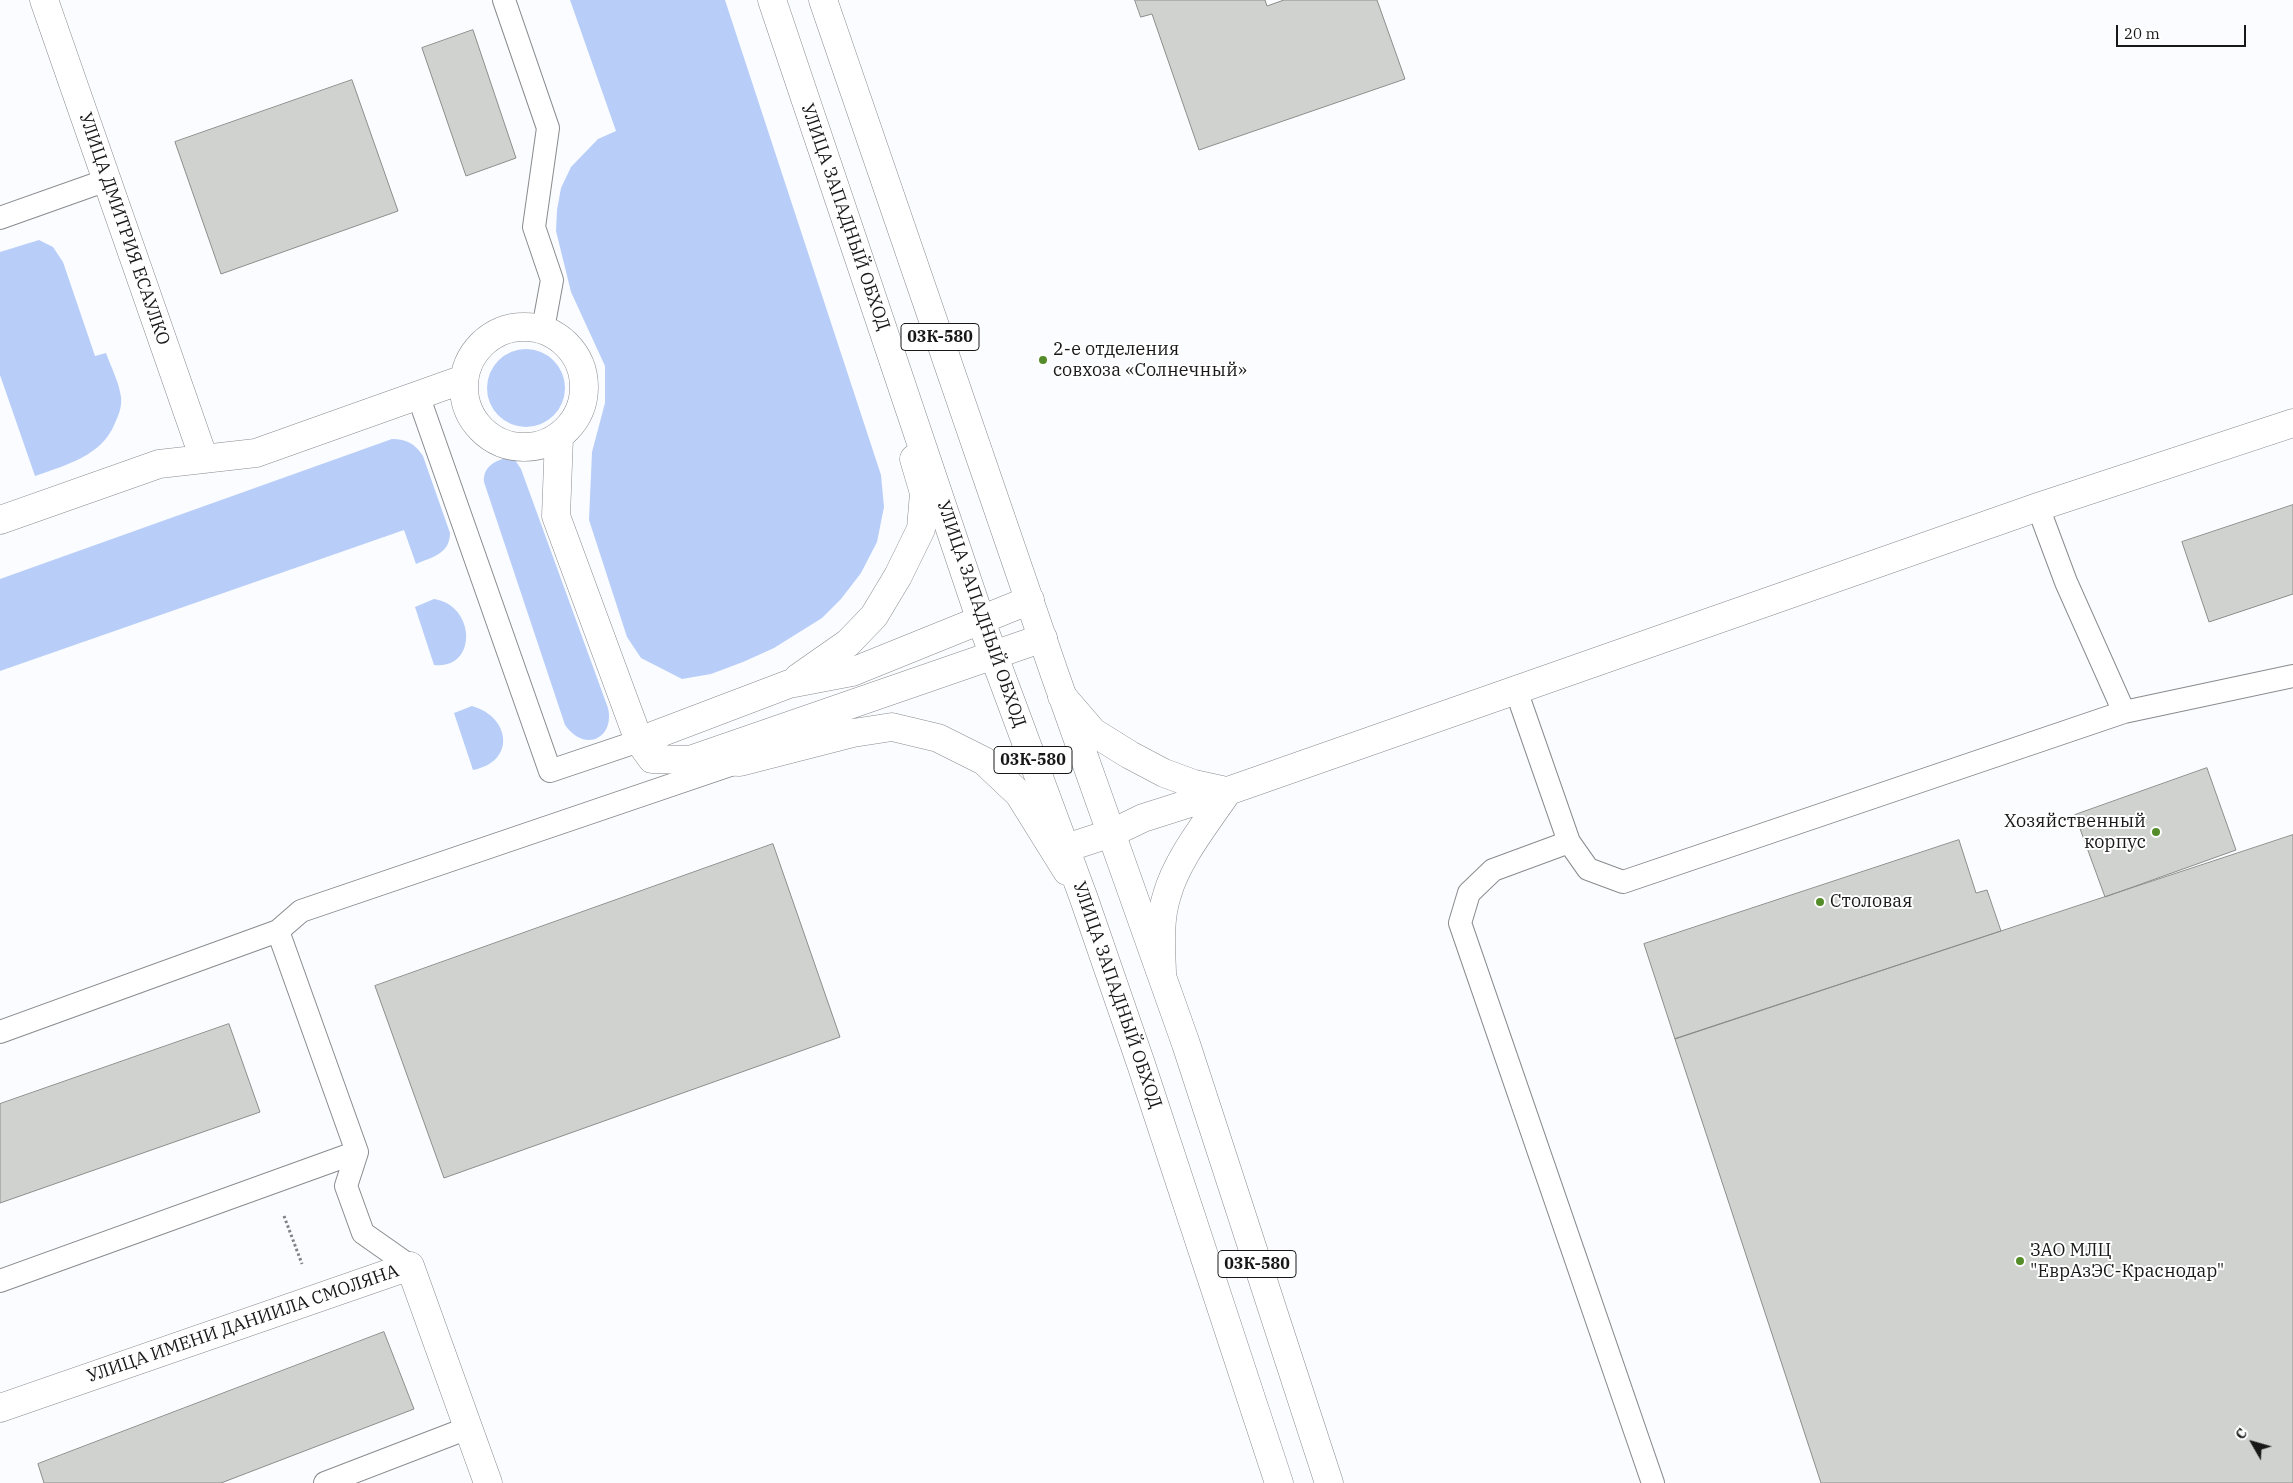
<!DOCTYPE html>
<meta charset="utf-8">
<style>
body{margin:0}
#map{position:relative;width:2293px;height:1483px;overflow:hidden;background:#fafcff;font-family:"IBM Plex Serif",serif}
canvas{display:block}
.north{position:absolute;left:2228px;top:1418px;width:50px;height:50px;-webkit-text-stroke:4px #fff;paint-order:stroke;rotate:308deg;font-size:14px;font-weight:700;line-height:20px;text-align:center;color:#181819}
.north::after{content:'';display:block;margin:auto;width:18px;height:22px;background:#181819;clip-path:polygon(50% 0,100% 100%,50% 72%,0 100%)}
.scale{position:absolute;left:2116px;top:25px;width:130px;height:22px;box-sizing:border-box;border:2px solid #181819;border-top:0;padding-left:6px;font-size:15px;line-height:18px;white-space:nowrap;color:#181819;-webkit-text-stroke:4px #fff;paint-order:stroke}
</style>
<div id="map">
<canvas width="2293" height="1483"></canvas>
<div class="north">С</div>
<div class="scale">20 m</div>
</div>
<script>
const ctx = document.querySelector('canvas').getContext('2d');
ctx.lineJoin = 'round';
function fillPath(path, color) {
  ctx.fillStyle = color;
  ctx.fill(path, 'evenodd');
}
function trace(path, color, width, dash) {
  ctx.strokeStyle = color;
  ctx.lineWidth = width;
  ctx.lineCap = dash ? 'butt' : 'round';
  ctx.setLineDash(dash || []);
  ctx.stroke(path);
}
function drawText(font, color, halo, rows, align = 'center') {
  ctx.font = font + ' "IBM Plex Serif",serif';
  ctx.lineWidth = 4;
  ctx.setLineDash([]);
  ctx.textBaseline = 'middle';
  ctx.strokeStyle = halo;
  ctx.fillStyle = color;
  for (const [text, x, y, turn = 0] of rows) {
    ctx.save();
    ctx.translate(x, y);
    ctx.rotate((+turn || 0) * Math.PI / 180);
    ctx.textAlign = isNaN(turn) ? turn : align;
    if (halo) ctx.strokeText(text, 0, 0);
    ctx.fillText(text, 0, 0);
    ctx.restore();
  }
}
const green = new Path2D(`
 M570,0h155l156,475 3,32 -7,35 -16,31 -20,26 -19,19 -48,30 -31,14 -32,12 -29,5 -41,-21 -14,-21 -38,-117 3,-68 13,-49v-37l-34,-74 -15,-61 1,-21 4,-22 10,-21 27,-28 18,-8z
 M39,240l14,7 10,15 32,94 11,-3c5,14 13,29 15,44 1,10 -2,17 -6,26 -13,33 -49,42 -80,53l-35,-101v-123z
 M487 388a39 39 0 1 1 78 0a39 39 0 1 1-78 0Z
 M392,439c15,0 23,5 31,17l27,77c0,21 -18,24 -34,31l-12,-34 -404,141v-92z
 M503,459l12,1 6,9 87,239c7,29 -22,46 -43,17l-81,-243c-1,-13 8,-20 19,-23z
 M434,599c42,6 44,71 0,66l-19,-58z
 M472,706c39,11 44,56 1,64l-19,-57z`);
const building = new Path2D(`
 M1135,0h130l2,6 17,-6h93l28,79 -206,71 -47,-136 -11,3z
 M473,30l43,128 -50,18 -44,-128z
 M352,80l46,131 -177,63 -46,-132z
 M2293,505v89l-84,28 -27,-80z
 M2207,768l29,82 -131,47 -30,-82z
 M2293,835v648h-472l-146,-444z
 M1959,840l17,53 11,-3 14,41 -326,108 -31,-95z
 M773,844l67,193 -396,141 -69,-192z
 M229,1024l31,88 -260,91v-99z
 M384,1332l30,77 -193,74h-177l-6,-19z`);
const path = new Path2D(`
 M284,1216l18,48`);
const service = new Path2D(`
 M504,0l44,128 -14,99 18,53 -9,49
 M0,218l107,-38
 M418,395l132,376 89,-30
 M2038,507l28,75 58,130
 M1516,690l53,152 19,27 35,13 501,-170 169,-36
 M1569,842l-76,28 -24,23 -9,30 193,560
 M278,931l79,221 -11,34 17,47 47,33
 M0,1032l278,-101 23,-20 438,-149
 M0,1281l357,-129
 M325,1483l143,-55`);
const minor = new Path2D(`
 M44,0l160,459
 M464 387a60 60 0 1 1 120 0a60 60 0 1 1-120 0Z
 M559,437l-3,79 83,225 13,18 38,1 353,-122
 M0,520l159,-56 97,-11 208,-74
 M798,678l50,-35 26,-27 24,-40 23,-47 3,-36 -10,-34
 M1062,696l31,36 37,23 34,18 30,11 32,7
 M639,741l150,-57 63,-12 178,-72
 M717,761l23,1 113,-29 39,-6 46,11 46,23 35,33 48,77
 M1066,848l46,-15 31,-15 85,-27 810,-284 255,-84
 M1162,972c-1,-25 -3,-53 5,-77 10,-36 40,-73 61,-104
 M0,1408l410,-142 78,217`);
const trunk = new Path2D(`
 M772,0l209,621 102,275 58,168 138,419
 M823,0l232,675 131,369 143,439`);
const markers = [
 [1043,360,5,"#538c29"],
 [2156,832,5,"#538c29"],
 [1820,902,5,"#538c29"],
 [2020,1261,5,"#538c29"]
];
const shields = [
 [940,337,78],
 [1033,760,78],
 [1257,1264,78]
];
const shieldNames = [
 ["03К-580",940,337],
 ["03К-580",1033,760],
 ["03К-580",1257,1264]
];
const streetNames = [
 ["УЛИЦА ЗАПАДНЫЙ ОБХОД",845,217,71],
 ["УЛИЦА ДМИТРИЯ ЕСАУЛКО",124,229,71],
 ["УЛИЦА ЗАПАДНЫЙ ОБХОД",981,614,71],
 ["УЛИЦА ЗАПАДНЫЙ ОБХОД",1117,995,71],
 ["УЛИЦА ИМЕНИ ДАНИИЛА СМОЛЯНА",243,1324,-19]
];
const poiNames = [
 ["2-е отделения",1053,350],
 ["совхоза «Солнечный»",1053,371],
 ["Хозяйственный",2146,822,"right"],
 ["корпус",2146,843,"right"],
 ["Столовая",1830,902],
 ["ЗАО МЛЦ",2030,1251],
 ["\"ЕврАзЭС-Краснодар\"",2030,1272]
];
fillPath(green, '#b8cef8');
fillPath(building, '#d0d2cf');
trace(building, '#8c8e8b', 1);
trace(service, '#898b8d', 24);
trace(minor, '#898b8d', 29);
trace(trunk, '#898b8d', 29);
trace(path, '#818284', 3, [2.5, 2.5]);
trace(service, '#fff', 22);
trace(minor, '#fff', 28);
trace(trunk, '#fff', 28);
for (const [x, y, r, color] of markers) {
  const dot = new Path2D();
  dot.arc(x, y, r, 0, 2 * Math.PI);
  ctx.fillStyle = color;
  ctx.fill(dot);
  trace(dot, '#fff', 2);
}
for (const [x, y, w] of shields) {
  const box = new Path2D();
  box.roundRect(x - w / 2, y - 13.5, w, 27, 4);
  ctx.fillStyle = '#fff';
  ctx.fill(box);
  trace(box, '#181819', 1);
}
drawText('bold 16px', '#181819', null, shieldNames);
drawText('18px', '#181819', '#fff', streetNames);
drawText('18px', '#181819', '#fff', poiNames, 'left');
</script>
